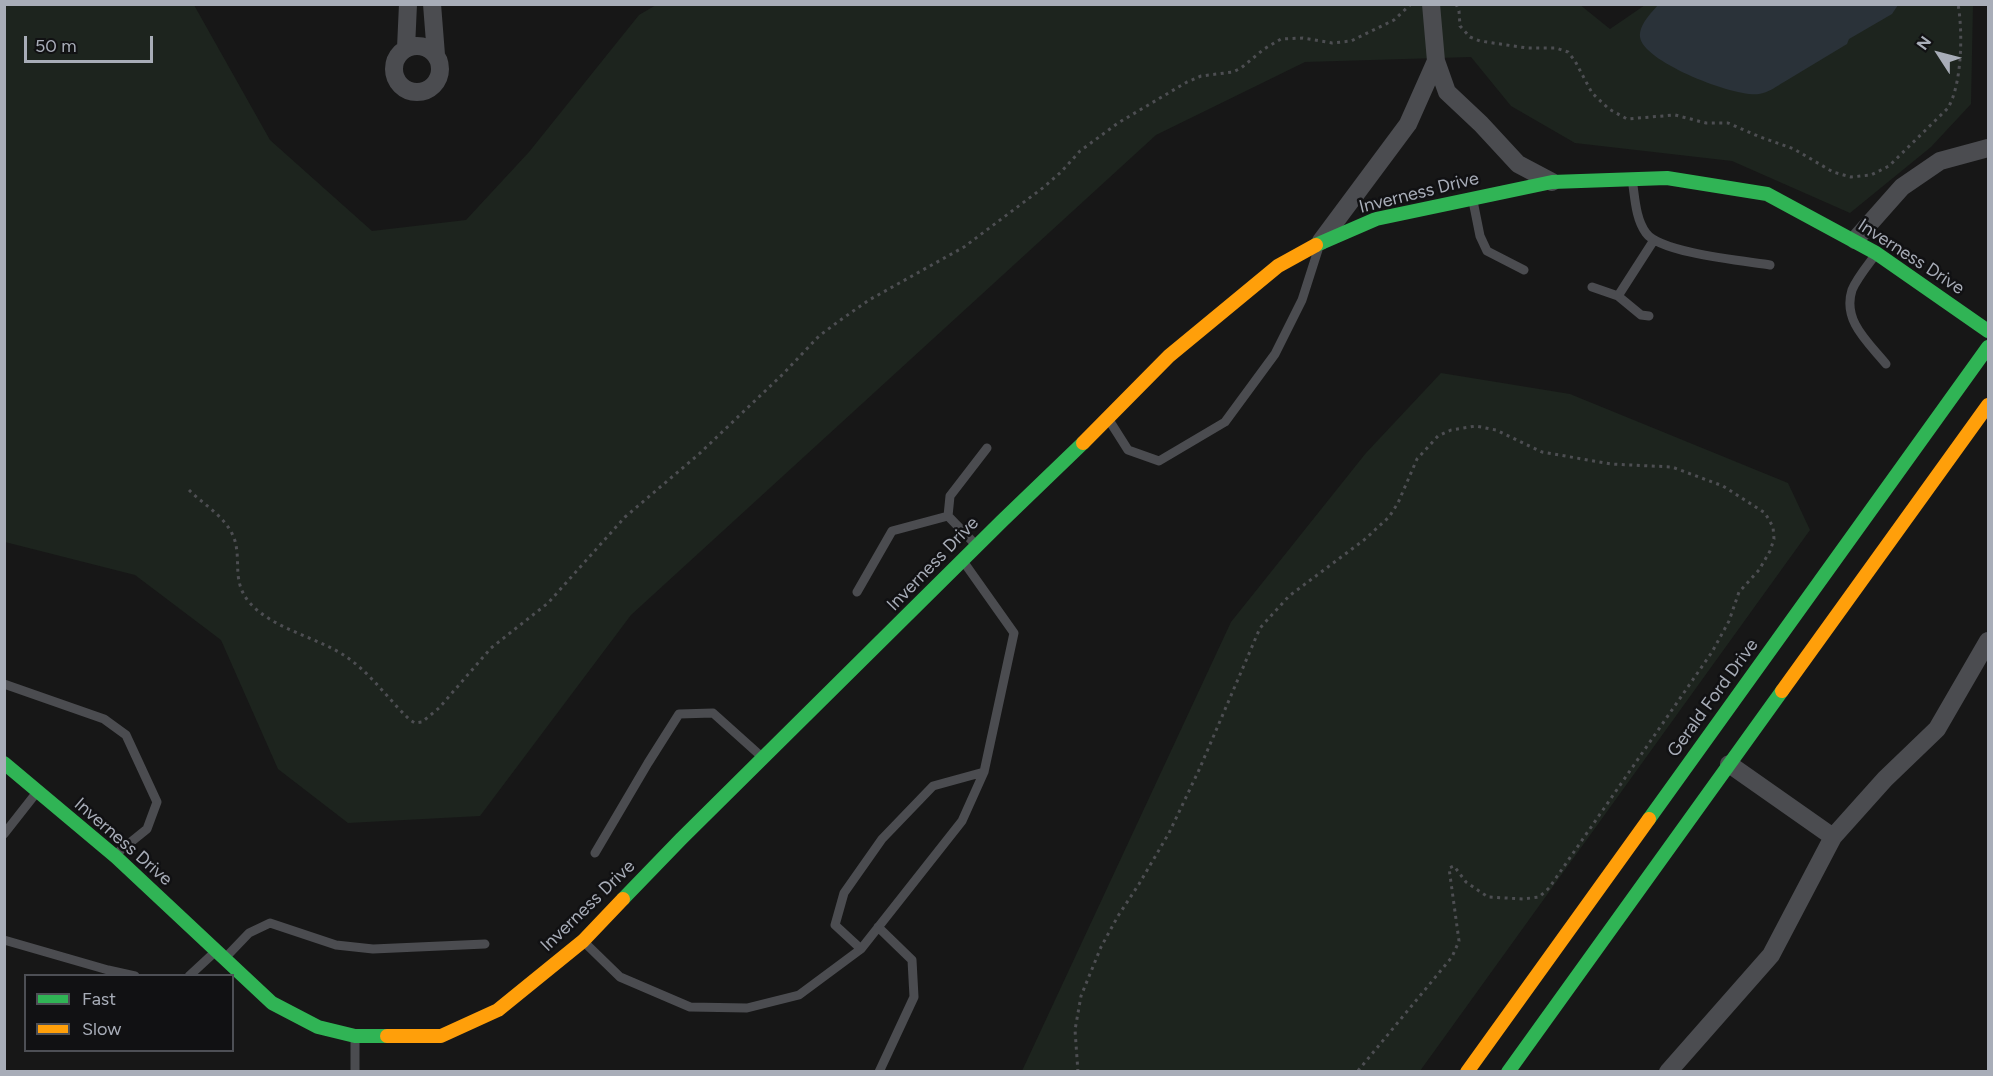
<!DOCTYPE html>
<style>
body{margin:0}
#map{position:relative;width:1993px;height:1076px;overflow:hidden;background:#171717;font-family:Figtree,sans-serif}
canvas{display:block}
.frame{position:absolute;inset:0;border:6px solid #a8adb8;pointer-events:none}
.legend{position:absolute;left:24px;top:974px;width:210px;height:78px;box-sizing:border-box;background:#111113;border:2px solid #4d4f55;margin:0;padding:8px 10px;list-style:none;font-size:18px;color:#a8adb8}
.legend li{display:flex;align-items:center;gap:12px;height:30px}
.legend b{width:30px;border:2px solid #4d4f55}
.north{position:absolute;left:1909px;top:24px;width:60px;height:60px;-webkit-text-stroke:4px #111113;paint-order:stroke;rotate:306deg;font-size:16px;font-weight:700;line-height:24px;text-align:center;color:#a8adb8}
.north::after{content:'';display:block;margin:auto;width:21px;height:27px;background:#a8adb8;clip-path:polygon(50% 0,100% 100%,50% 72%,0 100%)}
.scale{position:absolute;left:24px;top:36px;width:129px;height:27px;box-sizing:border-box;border:3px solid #a8adb8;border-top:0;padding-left:8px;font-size:18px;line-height:21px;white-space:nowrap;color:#a8adb8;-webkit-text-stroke:4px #111113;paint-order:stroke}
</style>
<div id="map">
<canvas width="1993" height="1076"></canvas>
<div class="frame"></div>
<ul class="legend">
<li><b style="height:8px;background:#30b455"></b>Fast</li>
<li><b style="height:8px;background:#ff9f0a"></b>Slow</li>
</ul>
<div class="north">N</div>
<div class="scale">50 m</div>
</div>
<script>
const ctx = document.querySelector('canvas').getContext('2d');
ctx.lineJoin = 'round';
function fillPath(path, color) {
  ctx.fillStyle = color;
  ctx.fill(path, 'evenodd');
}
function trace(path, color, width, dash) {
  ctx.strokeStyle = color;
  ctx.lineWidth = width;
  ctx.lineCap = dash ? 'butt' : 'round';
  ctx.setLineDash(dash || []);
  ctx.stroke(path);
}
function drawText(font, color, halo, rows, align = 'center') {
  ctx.font = font + ' Figtree,sans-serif';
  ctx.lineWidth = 5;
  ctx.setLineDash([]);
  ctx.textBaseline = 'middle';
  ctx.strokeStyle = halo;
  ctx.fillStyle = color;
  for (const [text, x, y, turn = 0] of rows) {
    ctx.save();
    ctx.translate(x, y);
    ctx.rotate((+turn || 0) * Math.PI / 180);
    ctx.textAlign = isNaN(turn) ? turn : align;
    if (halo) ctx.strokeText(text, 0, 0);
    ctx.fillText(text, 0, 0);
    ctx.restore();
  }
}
const green = new Path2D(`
 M1579,4l31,25 35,-24h328l-2,99 -40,43 -81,66 -118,-52 -157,-18 -64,-37 -40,-49 -166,5 -149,73 -525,480 -151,201 -132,7 -70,-54 -57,-129 -86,-65 -130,-33v-537h189l76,135 102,91 94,-11 63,-68 110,-137 17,-10z
 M1441,373l129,21 218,89 22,47 -390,541h-398l209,-449 135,-169z`);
const water = new Path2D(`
 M1658,5v-1l240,1 -6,9 -43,25 -2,5c-21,13 -42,25 -63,38 -7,4 -16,11 -25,12 -23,4 -116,-32 -119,-57 -1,-12 11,-24 18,-32z`);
const path = new Path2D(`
 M1456,4l3,7 1,15 10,11 10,4 47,7h29l12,4 7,9 17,32 17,16 18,10 48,-4 31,8h22l32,14 34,12 39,23 18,5 20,-2 18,-9 59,-58c14,-24 15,-76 10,-104
 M189,490c16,16 39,28 46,51 6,22 -3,40 14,61 24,28 70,35 99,56 24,17 41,42 62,62l5,3 7,-1 17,-14 52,-60 57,-45 77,-86 74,-63 84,-80 36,-38 20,-15 30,-21 95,-53 80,-60 17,-15 19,-21 38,-28 69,-41 14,-6 32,-4 8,-4 23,-19 17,-10 22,-1 29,5 19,-2 43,-21 17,-16
 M1078,1072l-3,-42 6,-34 20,-49 17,-31 21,-32 30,-51 30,-63 61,-142 29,-32 75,-56 25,-23 9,-14 19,-44 21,-23 13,-6 25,-4 20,4 46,22 69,12 61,3 51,19 42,27 8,14 1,12 -4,12 -11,19 -20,22 -10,29 -17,31 -163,236 -10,9 -16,2 -35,-2 -22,-15 -12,-16 -5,2 10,73 -7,16 -95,115`);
const lane = new Path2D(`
 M1632,179c3,17 3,39 14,54 14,20 99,28 124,32
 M1473,201l7,35 7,15 37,19
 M1876,254c-8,11 -19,24 -24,36 -10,31 17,53 34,74
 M1592,287l26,9 23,19 8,1
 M1618,296l36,-56
 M1109,420l19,30 31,11 66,-39 50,-68 27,-54 16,-50
 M948,516l2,-20 37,-48
 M857,592l35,-61 56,-15 29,30
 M4,684l100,35 22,16 31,67 -10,27 -31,25
 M4,834l33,-42
 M595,853l53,-90 31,-49 34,-1 49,44
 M878,927l34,33 2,37 -35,75
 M4,940l104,30 27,6
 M584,942l36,35 70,30 57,1 52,-13 62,-46 101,-128 22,-49 30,-139 -51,-72
 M861,949l-26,-24 9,-32 38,-54 51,-53 51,-14
 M226,957l23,-24 21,-10 66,22 37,4 112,-5
 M189,976l27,-25
 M355,1072v-34`);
const street = new Path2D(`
 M432,4l4,51
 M394 69a23 23 0 1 1 46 0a23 23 0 1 1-46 0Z
 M406,48l2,-44
 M1436,61l11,31 34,32 37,40 34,18
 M1855,240l47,-53 38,-26 48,-13
 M1321,241l87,-117 28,-63 -5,-57
 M1729,764l104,73
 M1668,1072l103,-117 62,-118 52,-58 52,-50 51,-88`);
const fast = new Path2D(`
 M1316,245l60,-26 176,-37 115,-4 100,16 109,59 112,78
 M4,763l112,94 156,146 46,24 37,9h32
 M1649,819l339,-472
 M623,899l58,-60 321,-318 81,-78
 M1508,1072l274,-381`);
const slow = new Path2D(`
 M1083,443l86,-87 109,-90 38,-21
 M1782,691l206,-286
 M387,1036h54l57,-26 85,-69 40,-42
 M1467,1072l182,-253`);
const streetNames = [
 ["Inverness Drive",1419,193,-14],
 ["Inverness Drive",1911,257,33],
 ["Inverness Drive",933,564,-46],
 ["Gerald Ford Drive",1713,698,-54],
 ["Inverness Drive",123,842,41],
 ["Inverness Drive",588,906,-44]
];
fillPath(green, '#1d241e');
fillPath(water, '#2a3239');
trace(path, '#4d4e52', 3, [3, 4.5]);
trace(lane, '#4b4c50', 9);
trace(street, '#4b4c50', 18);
trace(fast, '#30b455', 14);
trace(slow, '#ff9f0a', 14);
drawText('18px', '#a8adb8', '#111113', streetNames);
</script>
